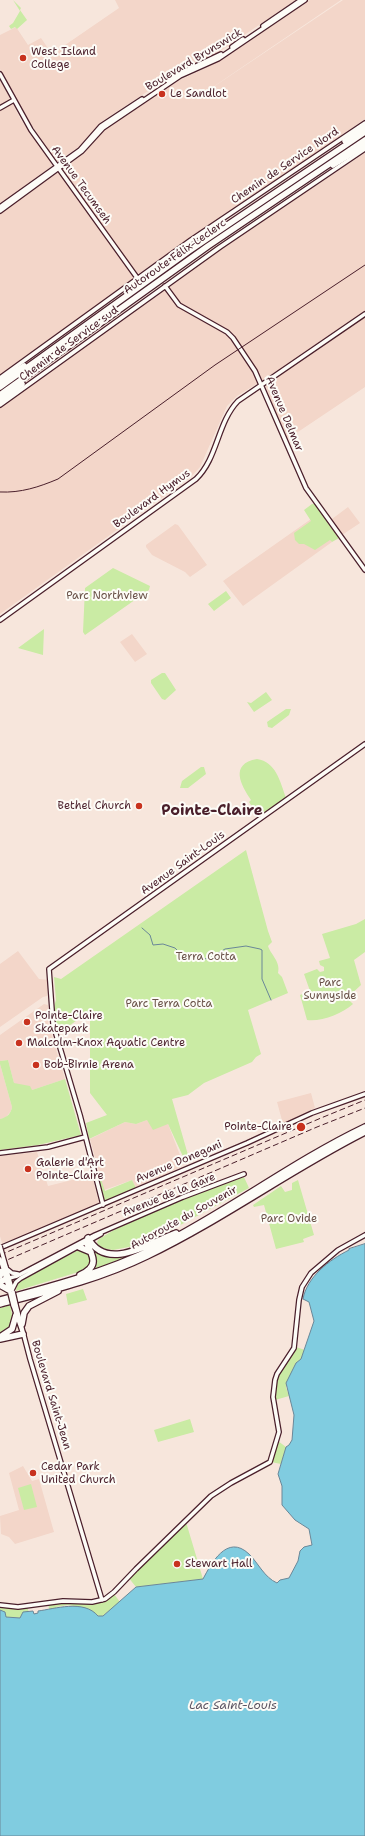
<!DOCTYPE html>
<meta charset="utf-8">
<style>
body{margin:0}
canvas{display:block;background:#f7e6dc}
</style>
<canvas width="365" height="1836"></canvas>
<script>
const ctx = document.querySelector('canvas').getContext('2d');
ctx.lineJoin = 'round';
function fillPath(path, color) {
  ctx.fillStyle = color;
  ctx.fill(path, 'evenodd');
}
function trace(path, color, width, dash) {
  ctx.strokeStyle = color;
  ctx.lineWidth = width;
  ctx.lineCap = dash ? 'butt' : 'round';
  ctx.setLineDash(dash || []);
  ctx.stroke(path);
}
function drawText(font, color, halo, rows, align = 'center') {
  ctx.font = font + ' "Shantell Sans",sans-serif';
  ctx.lineWidth = 4;
  ctx.setLineDash([]);
  ctx.textBaseline = 'middle';
  ctx.strokeStyle = halo;
  ctx.fillStyle = color;
  for (const [text, x, y, turn = 0] of rows) {
    ctx.save();
    ctx.translate(x, y);
    ctx.rotate((+turn || 0) * Math.PI / 180);
    ctx.textAlign = isNaN(turn) ? turn : align;
    if (halo) ctx.strokeText(text, 0, 0);
    ctx.fillText(text, 0, 0);
    ctx.restore();
  }
}
const built = new Path2D(`
 M115,0h181l-80,54 -39,18 -76,50 -21,24 -23,16 -26,-38 -31,-55v-34l16,-8 12,18 13,-7 11,16 67,-46z
 M310,0h31l-159,108 161,-108h22v119l-227,155 -4,5 -134,96v-161l58,-42 10,13 4,-3 -9,-13 20,-15 21,-24 74,-49 36,-17 15,-9z
 M0,79l21,41 30,42 1,4 -52,38z
 M365,153v234l-79,53 -23,-60 -26,16 -10,10 -27,61 -8,9 -192,138v-206l232,-167z
 M348,507l12,16 -18,12 -10,-16z
 M311,519h2l19,23 -89,64 -20,-25z
 M175,524l3,1 29,40 -17,12 -5,-5 -33,-17 -6,-8v-2z
 M132,634l15,20 -12,8 -15,-20z
 M18,951l21,28 10,1 -2,16 -4,1 -43,30v-63z
 M44,1004l4,1v18l17,56 -33,11 -18,-7 -6,-23 -8,1v-26z
 M0,1064l12,43 -1,4 -5,6 -6,2z
 M311,1093l4,15 -32,16 -6,-22z
 M147,1120l21,4 15,39 -2,4 -45,21 -4,-8 -28,10 -14,-51 35,-17 11,2z
 M37,1152l11,34 44,-11 7,28 -73,33 -24,7 -2,-7v-80z
 M23,1466l9,15 7,-2 15,53 -39,12 -6,-7 -8,-3 -1,-18 19,-6 -10,-37z`);
const green = new Path2D(`
 M13,0l8,8 -1,2 7,10 -10,9 -2,-2 -4,2 -2,-3 4,-3 7,-12z
 M312,504h3l24,34 -7,4 -2,-2 -15,10 -11,-6h-5l-4,-4 -1,-7 17,-12 -7,-11z
 M113,568l37,18 -1,4 -64,45 -2,-3 2,-44z
 M226,591l5,7 -17,13 -6,-7z
 M44,629l-1,26 -25,-7z
 M162,673h3l11,17 -11,10 -3,-1 -11,-16v-3z
 M266,692l6,8 -18,12 -7,-10 4,1z
 M286,709h5l-2,6 -17,13 -4,-1 -1,-5z
 M257,759c19,3 23,22 29,39l-27,19 -10,-15 2,-2c-10,-15 -22,-36 6,-41z
 M201,767h3l2,7 -18,14h-8l2,-7z
 M246,850l22,81 4,11 -4,4c3,9 13,16 10,27l4,4 6,16 -40,17 13,44 -5,3 -4,5 -48,21 -16,12 -16,4 18,63 -4,1 -18,-39 -15,6 -6,-10 -11,4 -11,-2 -36,17 -3,-16 21,-8 -17,-22v-82l-31,22c-3,-9 -7,-24 -3,-33l-2,-23 7,2z
 M365,919v33l-11,8 7,25 -14,13 6,6c-11,10 -32,18 -46,16l-7,-25 10,-4 -6,-17 13,-5 3,3 4,-1v-4l-4,-2 -1,-4 11,-3 -8,-24 34,-10z
 M8,1060l6,23 16,3 2,4 33,-11 16,56 -43,10 -38,5v-31c7,-2 11,-5 12,-12l-12,-43v-3z
 M244,1177l5,11 -78,42 -37,16 -21,4 -11,-2 -4,-3 -1,-3 2,-3 15,-9 75,-34z
 M101,1179l4,12 27,-11 4,8 -30,14 -3,-2 -5,-18z
 M298,1180l16,55 -11,4 1,3 -28,7 -12,-44 -10,2 -1,-2 28,-19 4,6 7,-2v-7z
 M155,1245l-64,26 1,-3 -2,-22 16,8z
 M82,1250c7,4 9,7 8,15l-5,5 -69,21 1,-7 5,-5 55,-28z
 M83,1289l4,11 -19,5 -2,-11z
 M10,1305c4,16 4,20 -10,30v-27z
 M296,1347l9,3 -4,9 -5,4 -10,24 3,9 -14,4c-5,-26 14,-33 21,-53z
 M190,1419l4,13 -36,10 -4,-12z
 M278,1441l8,6 -5,17 -10,-2z
 M31,1484l6,23 -13,3 -6,-22z
 M186,1522l17,57 -67,8 -8,-10z
 M114,1594l6,8 -19,15 -16,-9 -17,-3 -12,2v1l-7,1 -1,-6h28l20,1z
 M0,1606l27,1 2,5h-3l-6,6 -14,-1 -2,-5 -4,-2z`);
const water = new Path2D(`
 M365,1244v592h-365v-226l5,2 1,5 14,1 3,-6 10,-1 1,3 4,-1v-2c16,-2 46,-12 60,5h5l33,-29 67,-8c8,-15 24,-46 46,-25 10,10 15,23 28,29l3,-3 9,-2 9,-17 2,-10 4,-4 8,-2 -3,-16 -14,-9 -13,-15v-19l-4,-12 8,-27 3,-2 3,-5 2,-25 -8,-32 10,-20 5,-4 13,-38 -5,-19 -6,-3c4,-22 26,-39 46,-49v-1z`);
const stream = new Path2D(`
 M142,928l8,7 3,10 10,-1 12,4 4,4 8,4 14,4 11,-3 13,-8 21,-3 14,3 2,1v29l9,21`);
const secondary = new Path2D(`
 M263,26l38,-26
 M232,47l11,-8
 M0,74l31,56 107,149
 M168,81l13,-8 40,-19
 M0,108l14,-8
 M0,207l80,-57 21,-24 41,-27
 M0,211l82,-60 21,-23 77,-52 38,-17 87,-59
 M165,286l14,19 48,27 6,6 22,33 51,117 59,82
 M0,378l191,-138 174,-117
 M0,405l220,-158 145,-98
 M0,620l196,-141c22,-21 21,-56 42,-78l127,-87
 M0,1153l48,-6 37,-10
 M103,1205l-23,-90 -27,-91 -4,-55 316,-225
 M0,1248l247,-105 65,-30 53,-19
 M6,1267l6,22
 M3,1269l6,21
 M7,1269l5,4 6,1
 M6,1279l11,-3 78,-41 88,-38 61,-23
 M12,1290l4,-8 5,-4 80,-44
 M13,1305l9,26
 M16,1305l14,54 72,241
 M0,1605l18,2 45,-6 29,1 13,-3 9,-7 22,-23 75,-73 20,-13 39,-21 9,-30 -6,-35 2,-17 2,-6 17,-26 5,-48 3,-13 9,-14 27,-23 27,-15`);
const highway = new Path2D(`
 M345,141l20,-14
 M333,165l32,-20
 M0,381l24,-15
 M0,387l189,-136 176,-119
 M0,395l208,-149 157,-106
 M0,401l22,-17
 M88,1238c19,35 63,4 88,-5
 M79,1247l12,5
 M80,1275c19,-8 14,-18 6,-33
 M0,1276l3,-8
 M0,1282l6,-3
 M0,1285l9,5
 M0,1300c53,-14 105,-28 155,-52 72,-36 137,-86 210,-121
 M0,1304c50,-13 100,-25 147,-48 75,-36 143,-86 218,-124
 M22,1324l2,-11 5,-7 29,-15
 M0,1337l12,-8 4,-14
 M0,1339l23,-5`);
const tram = new Path2D(`
 M0,492c21,1 39,-5 58,-13l157,-114 150,-100`);
const rail = new Path2D(`
 M0,1255l321,-137 44,-18
 M0,1263l317,-136 48,-19`);
const secondaryBridge = new Path2D(`
 M0,1246l6,21
 M0,1259l3,9
 M13,1292l3,13
 M10,1293l3,12`);
const markers = [
 [23,58,4,"#c8321e"],
 [162,94,4,"#c8321e"],
 [139,806,4,"#c8321e"],
 [27,1022,4,"#c8321e"],
 [19,1043,4,"#c8321e"],
 [36,1065,4,"#c8321e"],
 [301,1127,5,"#c8321e"],
 [28,1169,4,"#c8321e"],
 [33,1473,4,"#c8321e"],
 [177,1564,4,"#c8321e"]
];
const poiNames = [
 ["West Island",31,52],
 ["College",31,65],
 ["Le Sandlot",170,94],
 ["Bethel Church",131,806,"right"],
 ["Pointe-Claire",35,1016],
 ["Skatepark",35,1029],
 ["Malcolm-Knox Aquatic Centre",27,1043],
 ["Bob-Birnie Arena",44,1065],
 ["Pointe-Claire",292,1127,"right"],
 ["Galerie d'Art",36,1163],
 ["Pointe-Claire",36,1176],
 ["Cedar Park",41,1467],
 ["United Church",41,1480],
 ["Stewart Hall",185,1564]
];
const streetNames = [
 ["Boulevard Brunswick",194,60,-31],
 ["Chemin de Service Nord",285,166,-34],
 ["Avenue Tecumseh",81,185,54],
 ["Autoroute Félix-Leclerc",175,257,-35],
 ["Chemin de Service sud",69,344,-36],
 ["Avenue Delmar",284,414,67],
 ["Boulevard Hymus",152,499,-36],
 ["Avenue Saint-Louis",183,863,-36],
 ["Avenue Donegani",179,1162,-23],
 ["Avenue de la Gare",169,1195,-22],
 ["Autoroute du Souvenir",184,1218,-29],
 ["Boulevard Saint-Jean",51,1395,73]
];
const parkNames = [
 ["Parc Northview",107,596],
 ["Terra Cotta",206,957],
 ["Parc",330,983],
 ["Sunnyside",330,996],
 ["Parc Terra Cotta",169,1004],
 ["Parc Ovide",289,1219]
];
const waterNames = [
 ["Lac Saint-Louis",233,1706]
];
const districtNames = [
 ["Pointe-Claire",212,811]
];
fillPath(built, '#f3d6c9');
fillPath(green, '#caeba4');
fillPath(water, '#80cce0');
trace(water, '#6a8798', 1);
trace(stream, '#6a8798', 1);
trace(secondary, '#4a1f2b', 6);
trace(highway, '#4a1f2b', 8);
trace(secondary, '#fdfcf7', 3.5);
trace(highway, '#fdfcf7', 5.5);
trace(tram, '#4a1f2b', 1);
trace(rail, '#4a1f2b', 1, [6, 3]);
trace(secondaryBridge, '#4a1f2b', 6, []);
trace(secondaryBridge, '#fdfcf7', 3.5);
for (const [x, y, r, color] of markers) {
  const dot = new Path2D();
  dot.arc(x, y, r, 0, 2 * Math.PI);
  ctx.fillStyle = color;
  ctx.fill(dot);
  trace(dot, '#fdfcf7', 1.5);
}
drawText('11px', '#4a1f2b', '#fdfcf7', poiNames, 'left');
drawText('11px', '#4a1f2b', '#fdfcf7', streetNames);
drawText('11px', '#6a5249', '#fdfcf7', parkNames);
drawText('italic 12px', '#5a5361', '#fdfcf7', waterNames);
drawText('bold 15px', '#4a1f2b', '#fdfcf7', districtNames);
</script>
